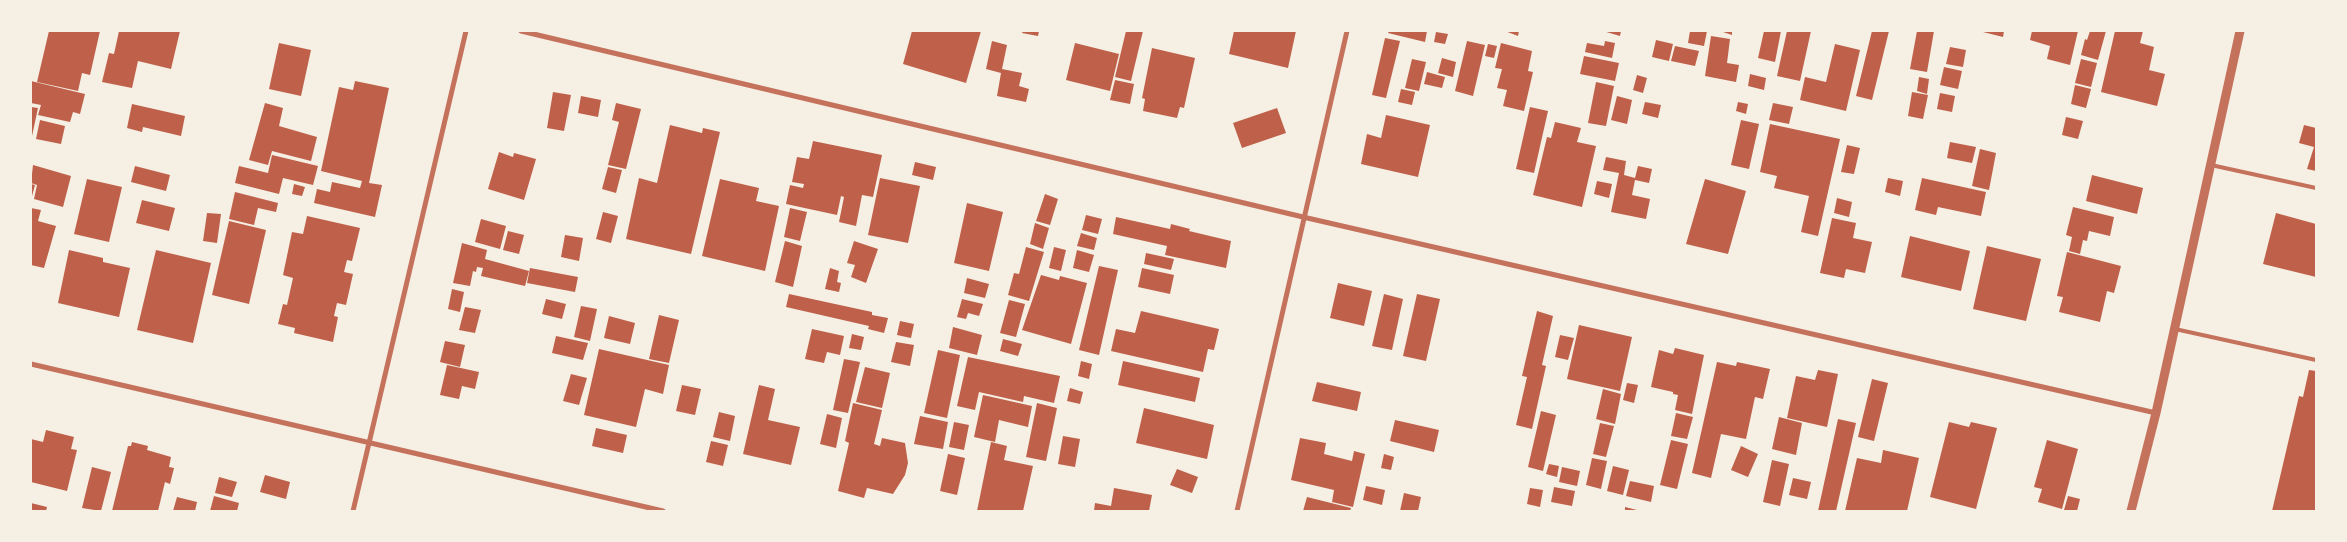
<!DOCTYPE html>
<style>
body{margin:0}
#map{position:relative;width:2347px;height:542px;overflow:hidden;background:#f6efe4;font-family:Arial,sans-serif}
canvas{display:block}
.frame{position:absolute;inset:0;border:32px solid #f6efe4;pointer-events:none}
</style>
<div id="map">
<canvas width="2347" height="542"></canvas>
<div class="frame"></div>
</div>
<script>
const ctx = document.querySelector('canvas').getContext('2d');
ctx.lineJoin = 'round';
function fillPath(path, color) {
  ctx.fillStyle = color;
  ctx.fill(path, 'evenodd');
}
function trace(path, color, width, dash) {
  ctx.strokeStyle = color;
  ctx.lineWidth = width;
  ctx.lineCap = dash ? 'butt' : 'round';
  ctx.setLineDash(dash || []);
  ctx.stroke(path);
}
const building = new Path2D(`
 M49,31h51l-10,44 -8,-2 -4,18 -41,-9z
 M119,31h61l-9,38 -33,-8 -6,27 -30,-6 7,-29 5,1z
 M912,31h69l-15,52 -63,-19z
 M1023,31h16l-1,5 -16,-3z
 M1126,31h17l-12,50 -16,-4z
 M1234,31h62l-8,37 -59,-14z
 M1389,31h38l-2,11 -37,-9z
 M1505,31h14l-1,5z
 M1603,31h18l-1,5z
 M1690,31h17l-3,15 -16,-3z
 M1720,31h12v4z
 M1764,31h17l-6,31 -17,-4z
 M1787,31h24l-11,50 -23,-5z
 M1872,31h17l-17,69 -16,-4z
 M1917,31h17l-7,41 -17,-3z
 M1979,31h25l-1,6z
 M2032,31h46l-8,34 -23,-6 3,-13 -20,-6z
 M2090,31h16l-8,29 -17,-5 4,-16 2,1z
 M2115,31h28l-3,12 14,4 -5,23 16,4 -8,32 -56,-14z
 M1436,32l12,2 -3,10 -11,-2z
 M1711,36l19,3 -3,24 12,2 -3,17 -31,-6z
 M1385,38l15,3 -14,57 -14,-3z
 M1656,40l17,4 -4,17 -17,-4z
 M992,41l15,4 -5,24 20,4 -3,13 10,3 -3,13 -29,-6 4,-23 -15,-4z
 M1467,41l18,4 -12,51 -18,-5z
 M1605,41l10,2 -3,15 -27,-6 2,-9 17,3z
 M279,43l32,7 -10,46 -32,-7z
 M1075,43l44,11 -9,37 -44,-11z
 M1501,43l31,8 -4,20 5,1 -9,39 -21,-5 4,-16 -10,-2 5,-19 -7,-1z
 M1488,44l9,2 -3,12 -9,-2z
 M1835,44l25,6 -14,61 -46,-11 5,-23 21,5z
 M1675,46l24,5 -4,15 -24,-5z
 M1950,47l16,3 -3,17 -17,-3z
 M1152,48l43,10 -11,50 -4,-1 -3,11 -34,-7 2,-12 -3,-1z
 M1584,56l35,7 -4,18 -35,-7z
 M1442,58l14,4 -3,15 -15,-4z
 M1412,59l14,3 -7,29 -14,-3z
 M2081,59l16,4 -6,24 -16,-4z
 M1944,67l18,4 -4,18 -18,-4z
 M1427,72l18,5 -3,11 -18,-4z
 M1750,74l16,4 -2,12 -16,-4z
 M1637,75l10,3 -4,15 -10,-3z
 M1919,77l10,2 -2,15 -10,-3z
 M1115,80l19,4 -4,20 -20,-4z
 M31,81l54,13 -5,20 -7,-2 -3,10 -32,-7 3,-10 -10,-2z
 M355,81l34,7 -20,95 13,2 -7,32 -61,-14 3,-14 13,3 2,-10 28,6 2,-7 -41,-10 18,-84 14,3z
 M1596,82l18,4 -8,40 -18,-3z
 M2075,85l16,4 -5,19 -15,-4z
 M1401,89l14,3 -3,13 -14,-3z
 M553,92l18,3 -7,36 -17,-3z
 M1912,92l16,3 -5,24 -15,-3z
 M1940,93l15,3 -3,16 -15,-3z
 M581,96l20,4 -3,17 -20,-4z
 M1617,96l15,4 -5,24 -16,-4z
 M1645,102l16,3 -3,13 -16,-4z
 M1738,102l10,2 -2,10 -10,-3z
 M265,103l18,5 -4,18 38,11 -6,24 -39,-10 -4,14 -19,-5z
 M616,103l25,6 -15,60 -18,-4 11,-43 -7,-2z
 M1773,103l20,4 -4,17 -20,-4z
 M132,104l53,12 -4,20 -38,-9 -1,5 -15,-4z
 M31,107l7,1 -6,28h-1z
 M1530,107l18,4 -14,62 -18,-4z
 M1277,108l9,25 -44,15 -9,-25z
 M1386,115l44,10 -12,52 -57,-13 6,-30 14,4z
 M2066,117l17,4 -5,18 -16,-4z
 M40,120l25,6 -4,18 -25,-5z
 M1741,120l18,4 -10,45 -18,-4z
 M1555,122l26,6 -4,14 19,4 -14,61 -49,-12 14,-58 4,1z
 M1770,124l70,15 -22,97 -17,-4 8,-36 -35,-8 3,-12 -17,-4z
 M670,125l32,8 1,-5 17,4 -29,122 -65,-15 13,-61 18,5z
 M2304,125l12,3v43l-9,-2 7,-22 -15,-4z
 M813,141l69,14 -9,42 -11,-2 -6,31 -17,-4 5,-25 -3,-1 -4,19 -51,-11 4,-19 13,3 1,-4 -12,-2 5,-25 12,2z
 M1950,142l26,5 -4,16 -25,-5z
 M1847,145l13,3 -6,26 -13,-2z
 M1980,149l16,4 -7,37 -17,-4z
 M499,152l14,5 1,-4 22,6 -12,41 -36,-11z
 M272,155l46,11 -5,19 -30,-7 -4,16 -44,-11 4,-17 29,7z
 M1606,157l20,4 -2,14 11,3 3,-12 14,3 -3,14 -14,-3 -3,15 18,4 -4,20 -35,-7 8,-39 -16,-3z
 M915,162l21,5 -3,13 -21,-5z
 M33,165l38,11 -8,31 -29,-8 3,-14 -6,-2z
 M135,166l35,9 -4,16 -35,-9z
 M608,167l14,3 -6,23 -14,-4z
 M2092,175l51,13 -6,26 -51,-13z
 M880,178l40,8 -12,57 -40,-8z
 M1888,178l15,3 -3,15 -15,-4z
 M1922,178l64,14 -5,24 -43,-9 -2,8 -21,-5z
 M87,179l35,8 -13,55 -35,-8z
 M720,179l39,9 -3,13 23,5 -14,65 -63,-15z
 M1705,179l41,12 -18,63 -42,-10z
 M1597,181l15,3 -3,14 -15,-4z
 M31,184l4,1 -3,11h-1z
 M294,184l11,3 -3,9 -10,-2z
 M235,192l43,11 -2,9 -18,-4 -4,17 -25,-6z
 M1045,194l13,5 -8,26 -14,-4z
 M1837,198l15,4 -3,15 -15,-4z
 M142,200l33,8 -6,23 -33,-8z
 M967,203l36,9 -14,59 -35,-8z
 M2073,207l41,10 -4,19 -21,-5 -2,10 -4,-1 -3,14 -11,-3 3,-14 -6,-2z
 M31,208l10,2 -3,11 18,5 -12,42 -13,-3z
 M790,208l17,4 -7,29 -16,-4z
 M603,212l15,4 -7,27 -15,-4z
 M207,213l14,1 -4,29 -14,-2z
 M2276,213l40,11v53l-53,-13z
 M1086,215l16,4 -4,15 -16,-4z
 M307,216l53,12 -8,33 -5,-1 -3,12 9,2 -7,31 -9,-2 -3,13 4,1 -5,25 -39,-9 1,-5 -17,-4 5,-20 4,1 6,-27 -10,-3 9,-43 11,2z
 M1116,217l54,12 1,-5 19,5 -1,2 42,10 -5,27 -61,-13 2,-9 -54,-12z
 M1832,218l24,5 -3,15 19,4 -7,31 -19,-4 -2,9 -24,-5z
 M481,219l25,7 -6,23 -25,-7z
 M229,221l37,9 -17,74 -37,-9z
 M1035,223l14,5 -6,21 -13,-5z
 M508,231l16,4 -5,19 -16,-4z
 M1081,233l16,5 -3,12 -17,-4z
 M565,235l18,3 -4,23 -18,-4z
 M1910,236l60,15 -9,40 -60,-14z
 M785,241l17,5 -9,41 -18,-5z
 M854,241l24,8 -12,34 -15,-6 4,-12 -8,-2z
 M462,243l25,7 -2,9 44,12 -4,15 -44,-10 2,-8 -6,-1 -1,5 -3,-1 -3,15 -17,-3z
 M1987,246l54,13 -15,62 -53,-12z
 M1026,247l18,5 -15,49 -21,-6 6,-22 5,1z
 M1054,247l12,3 -5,21 -12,-3z
 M69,250l34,8v4l27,6 -11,49 -61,-14z
 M156,250l55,13 -18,80 -56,-13z
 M1077,250l17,5 -5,17 -16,-4z
 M2067,252l54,14 -7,27 -7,-2 -7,31 -41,-10 4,-15 -6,-1z
 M1146,253l28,6 -3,11 -27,-6z
 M1099,266l19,4 -19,85 -20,-5z
 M530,268l48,9 -3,15 -48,-9z
 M830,268l9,3 -2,11 4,1 -2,9 -14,-3z
 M1142,268l32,7 -4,19 -32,-7z
 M1041,275l18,5 1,-4 27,7 -16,61 -49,-14z
 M967,278l22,6 -4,14 -21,-5z
 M1338,283l34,8 -8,35 -34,-8z
 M452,289l12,3 -4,20 -12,-3z
 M789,294l83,18v3l16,3 -4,15 -16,-4 1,-3 -83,-19z
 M1384,294l19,5 -11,51 -20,-4z
 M1417,294l23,5 -14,62 -23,-5z
 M546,299l20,5 -4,15 -20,-5z
 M962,299l21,5 -4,12 -11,-3 -2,6 -9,-2z
 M1009,300l16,4 -9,33 -16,-4z
 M581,306l16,3 -7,32 -16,-4z
 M465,307l16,3 -6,23 -16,-3z
 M1141,311l78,18 -5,21 -6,-1 -5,23 -92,-21 5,-22 19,4z
 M1537,311l16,5 -11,49 4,1 -14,63 -16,-4 11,-48 -5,-1z
 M659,315l20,5 -10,43 -20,-4z
 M609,316l26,7 -5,21 -26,-6z
 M900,321l14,3 -3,14 -14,-3z
 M1579,325l53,12 -12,54 -53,-12z
 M953,327l29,8 -5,20 -28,-7z
 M812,329l32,7 -4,19 -13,-3 -3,11 -19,-4z
 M852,334l12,3 -3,13 -12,-2z
 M1560,335l14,3 -6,22 -13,-3z
 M556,336l32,7 -5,17 -31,-7z
 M1003,339l19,5 -4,12 -18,-5z
 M445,341l20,4 -5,22 -20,-5z
 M896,342l18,3 -4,21 -19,-4z
 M1675,348l29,7 -12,59 -17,-4 3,-15 -5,-1v-2l-22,-5 8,-37 14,4z
 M599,349l70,16 -6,29 -18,-5 -9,38 -52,-12z
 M938,350l22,5 -13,63 -23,-5z
 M968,357l92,19 -6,27 -30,-7 -1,6 -44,-10 -4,18 -18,-4z
 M844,359l16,3 -12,51 -15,-3z
 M1081,361l11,3 -3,15 -11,-3z
 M1123,361l77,17 -5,24 -77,-17z
 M1717,362l19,4 1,-4 33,7 -7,30 -8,-2 -9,42 -25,-5 -10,44 -19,-5z
 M447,365l32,7 -4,17 -13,-3 -3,13 -19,-4z
 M865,367l25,6 -8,35 -26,-6z
 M1818,370l20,4 -11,53 -40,-9 9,-42 19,4z
 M2309,370l7,1v140h-44l27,-115 4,1z
 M571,374l16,4 -8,27 -16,-4z
 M1872,379l16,4 -14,58 -16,-4z
 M1317,382l44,10 -4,19 -45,-10z
 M1627,383l11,2 -4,18 -11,-3z
 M682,385l19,4 -6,26 -19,-4z
 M759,385l16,4 -7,31 32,7 -9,38 -48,-11z
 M1070,388l13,4 -3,12 -13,-3z
 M1603,389l18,5 -6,30 -19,-5z
 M983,395l49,11 -4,21 -29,-7 -4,22 -21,-5z
 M853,403l29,7 -8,34 6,2 2,-8 23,5 3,20 -3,12 -12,19 -26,-6 -3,10 -26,-7 11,-48 -4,-2z
 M1037,403l20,5 -11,53 -20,-4z
 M1144,408l70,17 -7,34 -71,-16z
 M1541,411l15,4 -13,56 -15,-4z
 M719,412l16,4 -5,25 -17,-4z
 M1676,413l17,4 -6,22 -16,-3z
 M827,414l15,4 -6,30 -16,-4z
 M920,416l28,6 -5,27 -29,-5z
 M1779,417l23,6 -6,32 -24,-6z
 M1838,419l18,4 -20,88h-18z
 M1395,420l44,10 -5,22 -44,-11z
 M954,422l15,3 -5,25 -15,-3z
 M1949,422l20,5 2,-5 26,6 -21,81 -46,-12z
 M1600,423l14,3 -8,31 -13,-3z
 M596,428l31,7 -4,18 -31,-7z
 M46,430l28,7 -3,12 6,1 -10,41 -36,-9v-43l12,3z
 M1063,436l17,3 -5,28 -17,-3z
 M1300,438l26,5 -2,11 28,7 2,-10 11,3 -12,53 -21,-5 2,-12 -43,-10z
 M1671,440l17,4 -11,45 -17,-4z
 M2047,440l31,9 -16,60 -24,-7 4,-13 -8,-2z
 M711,441l17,4 -5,21 -17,-4z
 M132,442l16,4 -1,4 24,7 -2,10 5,1 -4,16 -5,-2 -7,29h-46l16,-65h3z
 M991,442l16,4 -3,14 29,6 -10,45h-46z
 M1741,446l17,8 -10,23 -17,-7z
 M1883,450l36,8 -12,53h-62l12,-53 24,5z
 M948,454l17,4 -8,37 -17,-4z
 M1384,454l10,3 -3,13 -10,-2z
 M1592,458l15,3 -6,28 -15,-4z
 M1772,460l17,4 -9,42 -17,-4z
 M1549,464l10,2 -2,11 -11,-3z
 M1613,466l16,4 -6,25 -16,-4z
 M92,467l19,5 -10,39 -19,-3z
 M1562,467l18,4 -3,15 -18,-4z
 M1177,469l21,8 -6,16 -22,-8z
 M265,475l25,7 -4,17 -26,-7z
 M219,477l18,5 -5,15 -17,-4z
 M1793,478l18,4 -4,17 -18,-4z
 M1630,481l24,5 -3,16 -25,-6z
 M1366,486l19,4 -3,15 -19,-5z
 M1554,487l21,4 -3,15 -21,-4z
 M1114,488l38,7 -3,16h-55l1,-8 16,3z
 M1530,488l13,2 -3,17 -13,-3z
 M1404,493l17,4 -3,14h-18z
 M214,496l25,7 -2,8h-27z
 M2068,496l12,3 -3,12 -13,-1z
 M177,497l20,5 -2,9h-22z
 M1307,497l44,11 -1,3h-47z
 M31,503l16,4 -1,4h-15z
 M1625,507l12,3v1h-12z`);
const service = new Path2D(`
 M2211,165l105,23
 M2175,329l141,31`);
const minor = new Path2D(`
 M521,31l782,186 853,196
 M31,364l632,147
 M353,511l113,-480
 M1237,511l110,-480`);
const tertiary = new Path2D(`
 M2131,511l25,-98 84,-382`);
fillPath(building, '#bf614a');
trace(service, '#c5725c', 4);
trace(minor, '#c5725c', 5);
trace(tertiary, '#c5725c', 9);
</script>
